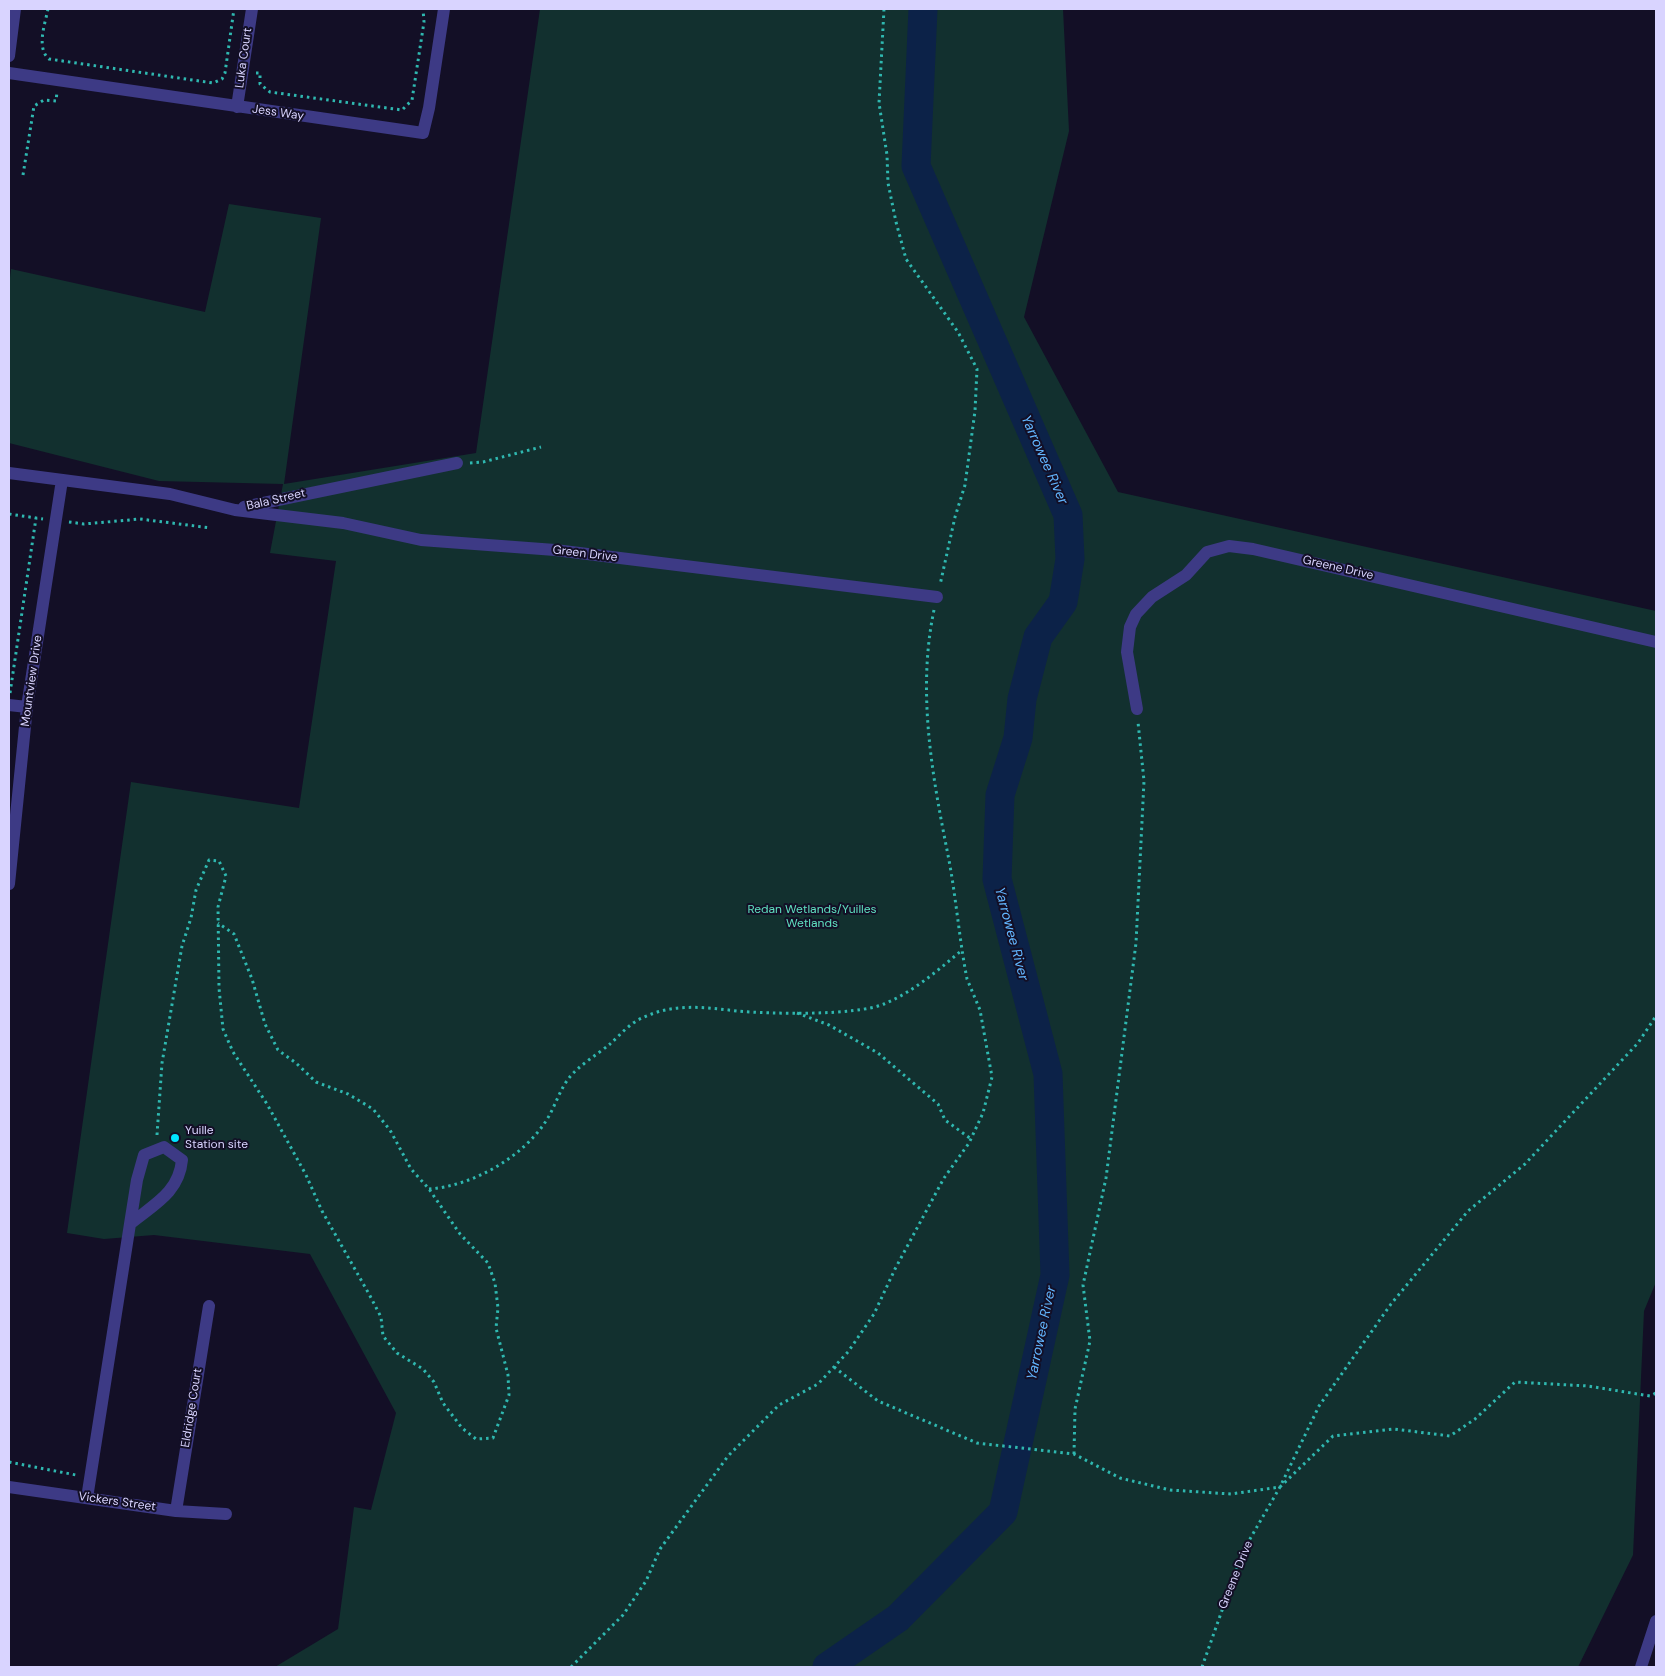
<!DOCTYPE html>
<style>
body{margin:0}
#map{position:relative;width:1665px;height:1676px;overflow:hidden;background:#130f26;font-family:"DM Sans",sans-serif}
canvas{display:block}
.frame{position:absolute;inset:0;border:10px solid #d9d4ff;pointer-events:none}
</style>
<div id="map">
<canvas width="1665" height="1676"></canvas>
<div class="frame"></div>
</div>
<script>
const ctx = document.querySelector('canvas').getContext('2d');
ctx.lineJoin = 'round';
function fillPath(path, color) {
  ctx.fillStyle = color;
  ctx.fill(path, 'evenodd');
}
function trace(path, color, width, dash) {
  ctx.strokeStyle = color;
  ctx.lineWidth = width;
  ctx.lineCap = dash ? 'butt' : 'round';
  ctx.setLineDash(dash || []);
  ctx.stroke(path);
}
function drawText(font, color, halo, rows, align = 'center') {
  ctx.font = font + ' "DM Sans",sans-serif';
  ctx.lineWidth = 4;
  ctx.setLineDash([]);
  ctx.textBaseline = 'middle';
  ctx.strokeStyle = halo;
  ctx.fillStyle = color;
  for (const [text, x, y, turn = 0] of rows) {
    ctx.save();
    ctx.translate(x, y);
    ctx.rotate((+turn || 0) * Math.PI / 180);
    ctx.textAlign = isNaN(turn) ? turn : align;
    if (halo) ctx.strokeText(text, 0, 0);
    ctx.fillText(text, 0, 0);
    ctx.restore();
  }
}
const green = new Path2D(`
 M540,9h523l6,122 -45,186 94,175 538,119v671l-12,29 -11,244 -55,112h-1303l63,-38 16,-122 17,3 25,-97 -86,-159 -156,-19 -50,4 -37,-6 64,-451 168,26 37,-247 -66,-8 13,-69 -124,-3 -150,-38v-157l2,-17 194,43 24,-108 92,14 -37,266 192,-31z`);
const river = new Path2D(`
 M827,1667l71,-49 105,-106 52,-237 -7,-201 -51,-195 3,-84 18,-57 4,-39 16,-62 25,-35 7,-43 -2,-44 -152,-349 7,-157`);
const path = new Path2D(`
 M48,9c-3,15 -12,39 1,50l164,24 9,-4 3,-6 9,-64
 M884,9l-5,94 8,52 1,28 8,39 10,37 52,73 19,37 -2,42 -10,74 -10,32 -15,68
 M256,73h4v11l10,8 132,18 10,-10 12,-78 -1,-13
 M23,175l11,-69 10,-6 12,1 1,-9
 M470,463l13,-1 58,-15
 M9,514l34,5
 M69,522l15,2 56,-5 71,9
 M10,693l26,-175
 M797,1013l32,12 49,28 60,51 7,16 26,19
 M157,1135l5,-72 20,-117 9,-28 5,-28 13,-30 10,1 7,15 -8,31 1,81 4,41 10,23 34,52 39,71 16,36 47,83 12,23 2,19 14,17 26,16 11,13 9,21 19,25 14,11 17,-1 16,-43 -1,-20 -12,-47 2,-20 -3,-25 -7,-20 -28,-29 -31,-45 -18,-20 -21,-39 -17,-21 -25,-15 -32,-12 -20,-19 -18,-13 -13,-26 -13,-45 -18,-45 -16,-11
 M429,1189c43,-3 93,-31 117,-68 9,-14 13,-30 23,-43 9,-12 29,-24 41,-34 9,-8 20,-21 32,-26 31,-15 62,-11 95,-7 33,3 118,5 147,-7 29,-12 53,-33 77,-53
 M834,1367l44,34 99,42 97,11 46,24 50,12 61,4 49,-7 53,-51 61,-7 56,7 25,-17 40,-37 73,4 62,10 6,-3
 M1074,1454l1,-45 15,-68 -7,-56 23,-107 30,-235 8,-162 -6,-59
 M9,1462l67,13
 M571,1667l52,-52 23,-34 14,-32 68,-93 51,-51 39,-21 30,-32 26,-38 21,-45 49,-91 25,-35 14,-30 9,-36 -12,-67 -13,-31c-8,-41 -11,-83 -19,-124 -16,-80 -31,-164 -14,-245
 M1202,1667l41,-116 37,-64 39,-81 72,-102 77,-93 57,-47 113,-121 18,-27`);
const minor = new Path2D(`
 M9,56l6,-47
 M9,73l414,60 6,-25 15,-99
 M237,107l15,-98
 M9,473l161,21 65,16 108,13 78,17 134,10 382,47
 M244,507l213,-44
 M9,705l18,2
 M1137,709l-10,-57 3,-25 6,-13 16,-17 34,-22 21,-23 22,-6 24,3 403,93
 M9,884l18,-177 35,-227
 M9,1487l167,24 50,3
 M87,1498l43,-274 7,-44 7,-25 20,-8 18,13c-3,33 -29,45 -52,64
 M176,1511l33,-205
 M1641,1667l15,-46`);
const markers = [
 [175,1138,5,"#00e5ff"]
];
const streetNames = [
 ["Luka Court",244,58,-82],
 ["Jess Way",278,113,8],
 ["Bala Street",276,500,-13],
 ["Green Drive",585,554,7],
 ["Greene Drive",1338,568,13],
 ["Mountview Drive",32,681,-82],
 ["Eldridge Court",192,1408,-81],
 ["Vickers Street",117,1502,8],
 ["Greene Drive",1236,1575,-68]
];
const parkNames = [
 ["Redan Wetlands/Yuilles",812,910],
 ["Wetlands",812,924]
];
const poiNames = [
 ["Yuille",185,1131],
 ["Station site",185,1145]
];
const waterNames = [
 ["Yarrowee River",1044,460,66],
 ["Yarrowee River",1011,934,75],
 ["Yarrowee River",1042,1333,-78]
];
fillPath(green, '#12302f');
trace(river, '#0c2248', 29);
trace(path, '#2fb8b0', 3, [2.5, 4]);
trace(minor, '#3d3a85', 12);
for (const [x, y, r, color] of markers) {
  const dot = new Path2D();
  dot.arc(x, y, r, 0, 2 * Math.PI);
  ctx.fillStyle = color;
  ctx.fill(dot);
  trace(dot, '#130f26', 2);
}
drawText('12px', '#d9d4ff', '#130f26', streetNames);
drawText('12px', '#5fe0c0', '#130f26', parkNames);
drawText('12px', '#d9d4ff', '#130f26', poiNames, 'left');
drawText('italic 14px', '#62b6ff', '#130f26', waterNames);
</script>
